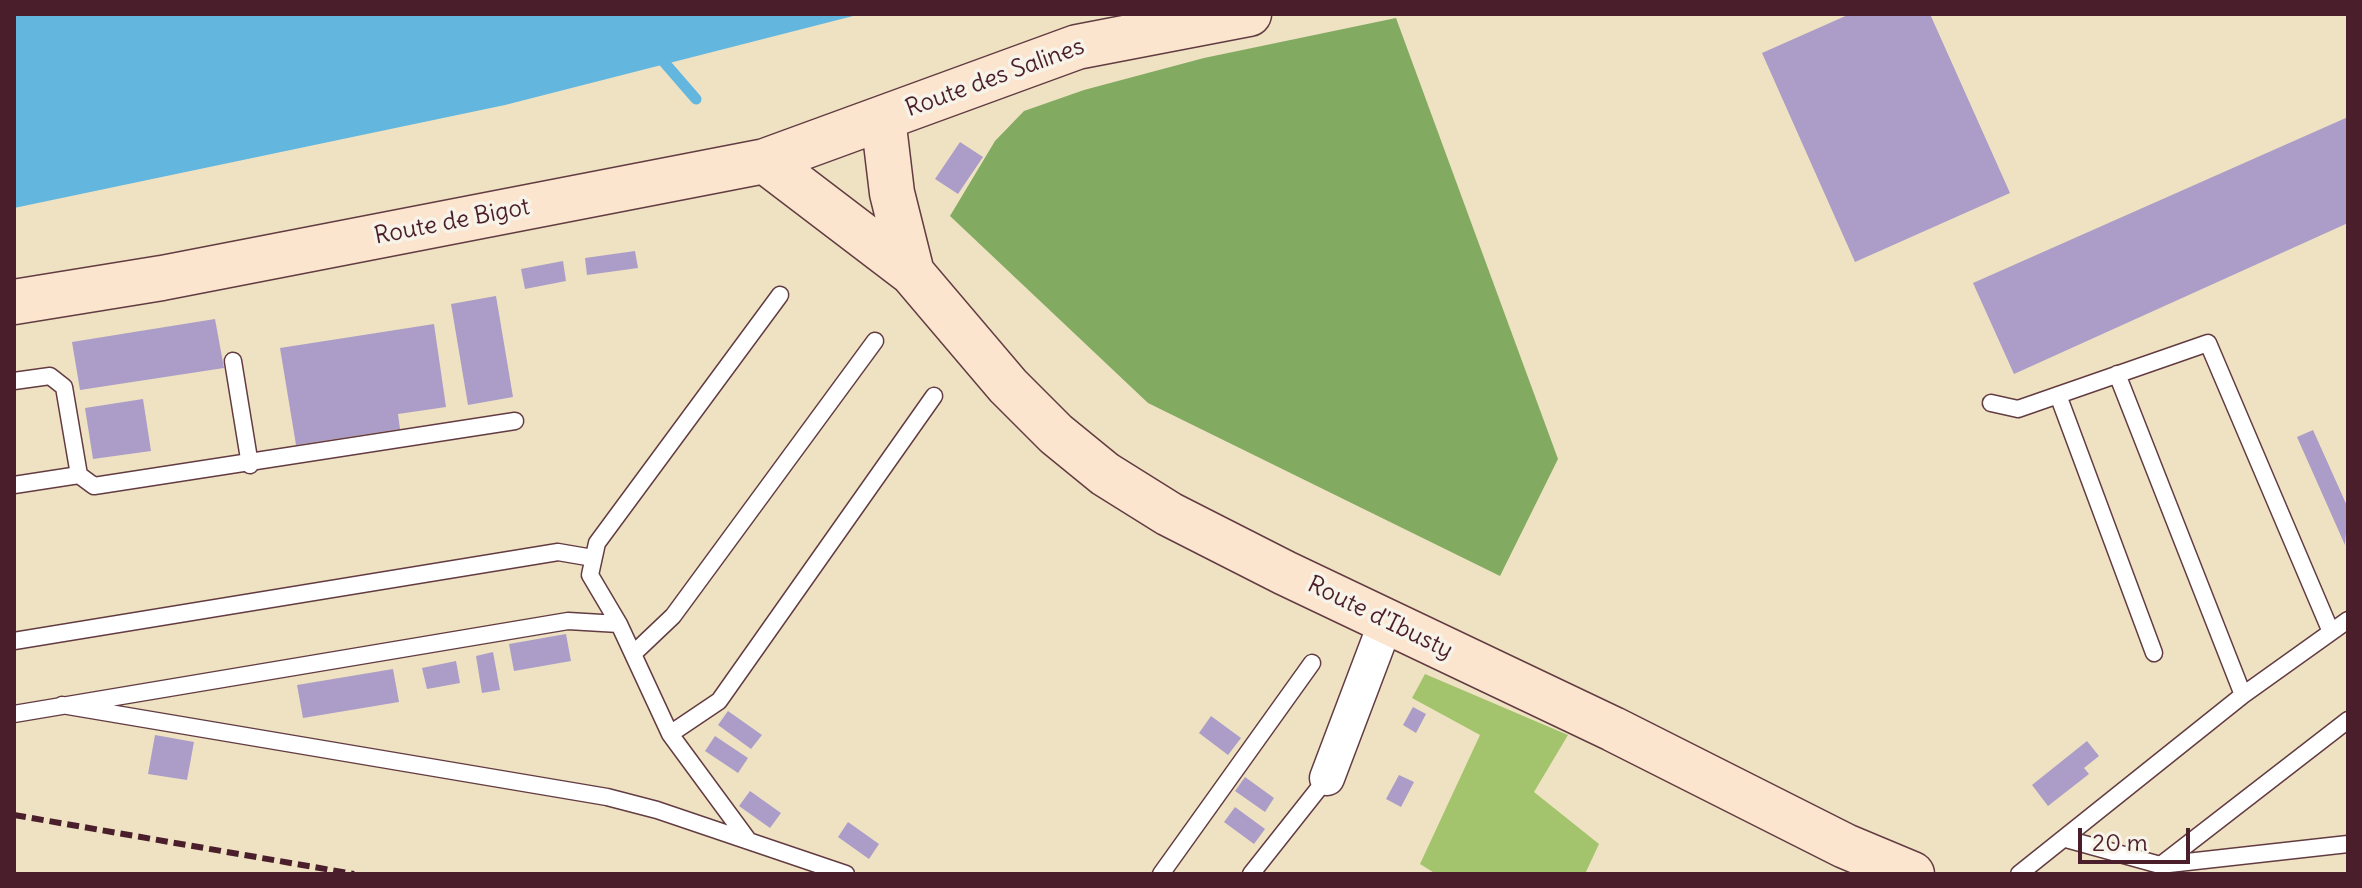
<!DOCTYPE html>
<style>
body{margin:0}
#map{position:relative;width:2362px;height:888px;overflow:hidden;background:#eee2c3;font-family:Delius,sans-serif}
canvas{display:block}
.frame{position:absolute;inset:0;border:16px solid #4a1f2b;pointer-events:none}
.scale{position:absolute;left:2078px;top:828px;width:112px;height:36px;box-sizing:border-box;border:4px solid #4a1f2b;border-top:0;padding-left:10px;font-size:24px;line-height:28px;white-space:nowrap;color:#4a1f2b;-webkit-text-stroke:6px #f7f3e8;paint-order:stroke}
</style>
<div id="map">
<canvas width="2362" height="888"></canvas>
<div class="frame"></div>
<div class="scale">20 m</div>
</div>
<script>
const ctx = document.querySelector('canvas').getContext('2d');
ctx.lineJoin = 'round';
function fillPath(path, color) {
  ctx.fillStyle = color;
  ctx.fill(path, 'evenodd');
}
function trace(path, color, width, dash) {
  ctx.strokeStyle = color;
  ctx.lineWidth = width;
  ctx.lineCap = dash ? 'butt' : 'round';
  ctx.setLineDash(dash || []);
  ctx.stroke(path);
}
function drawText(font, color, halo, rows, align = 'center') {
  ctx.font = font + ' Delius,sans-serif';
  ctx.lineWidth = 7;
  ctx.setLineDash([]);
  ctx.textBaseline = 'middle';
  ctx.strokeStyle = halo;
  ctx.fillStyle = color;
  for (const [text, x, y, turn = 0] of rows) {
    ctx.save();
    ctx.translate(x, y);
    ctx.rotate((+turn || 0) * Math.PI / 180);
    ctx.textAlign = isNaN(turn) ? turn : align;
    if (halo) ctx.strokeText(text, 0, 0);
    ctx.fillText(text, 0, 0);
    ctx.restore();
  }
}
const green = new Path2D(`
 M1425,674l143,61 -34,57 65,52 -14,30h-149l-16,-10 60,-129 -68,-37z`);
const forest = new Path2D(`
 M1396,18l162,441 -58,117 -352,-173 -198,-187 45,-75 29,-30 60,-21 120,-32z`);
const water = new Path2D(`
 M14,14h847l-356,91 -491,103z`);
const stream = new Path2D(`
 M657,54l39,45`);
const building = new Path2D(`
 M1850,14h80l80,179 -155,69 -93,-209z
 M2348,117v106l-334,151 -41,-91z
 M960,142l23,15 -25,37 -23,-15z
 M635,251l3,17 -51,7 -2,-17z
 M563,261l3,20 -41,8 -4,-20z
 M496,296l17,101 -45,8 -17,-101z
 M215,319l9,49 -144,22 -8,-48z
 M434,324l12,83 -48,7 2,15 -104,16 -16,-97z
 M143,399l8,52 -58,8 -8,-51z
 M2313,430l35,78 -3,37 -48,-108z
 M566,634l5,27 -57,10 -5,-27z
 M493,652l7,38 -18,3 -6,-37z
 M456,661l4,22 -33,6 -5,-21z
 M393,669l6,33 -96,16 -6,-33z
 M1413,707l13,7 -10,19 -13,-8z
 M728,711l34,24 -11,14 -33,-24z
 M1211,716l30,22 -13,17 -29,-22z
 M155,735l39,7 -7,38 -39,-6z
 M715,736l33,22 -10,15 -33,-22z
 M2087,741l12,15 -15,12 5,6 -41,32 -16,-21z
 M1399,775l15,7 -13,25 -15,-8z
 M1245,777l29,21 -9,14 -30,-21z
 M750,791l31,22 -11,15 -31,-22z
 M1235,807l30,22 -11,15 -30,-22z
 M848,822l31,22 -10,15 -31,-22z`);
const lane = new Path2D(`
 M233,361l17,104
 M2117,374l126,321
 M14,381l36,-5 14,11 15,88 15,11 421,-65
 M2058,395l96,258
 M1991,403l27,6 190,-66 123,289
 M14,485l65,-10
 M14,641l544,-89 35,6
 M633,654l40,-38 202,-275
 M62,705l545,92 50,13 189,64
 M14,714l554,-93 51,3
 M670,734l49,-33 215,-305
 M2066,839l94,26 188,-21
 M748,840l-78,-106 -51,-110 -29,-49 7,-32 183,-248
 M2162,864l186,-144
 M1161,874l151,-211
 M1251,874l76,-96
 M2019,874l224,-179 105,-75`);
const street = new Path2D(`
 M1327,778l59,-156`);
const secondary = new Path2D(`
 M883,118l9,75 20,80
 M765,161l147,112 96,113 48,48 49,40 64,40 116,59 328,156 232,117 67,28
 M14,302l148,-24 603,-117 312,-114 172,-33`);
const rail = new Path2D(`
 M14,815l340,59`);
const streetNames = [
 ["Route des Salines",995,78,-20],
 ["Route de Bigot",452,222,-11],
 ["Route d'Ibusty",1380,618,26]
];
fillPath(green, '#a3c46c');
fillPath(forest, '#82aa60');
fillPath(water, '#63b6de');
trace(stream, '#63b6de', 11);
fillPath(building, '#ab9dc7');
trace(lane, '#633c42', 19);
trace(street, '#633c42', 37);
trace(secondary, '#633c42', 47);
trace(lane, '#fff', 16);
trace(street, '#fff', 34);
trace(secondary, '#fbe5cf', 44);
trace(rail, '#4a1f2b', 6, [12, 6]);
drawText('24px', '#4a1f2b', '#f7f3e8', streetNames);
</script>
